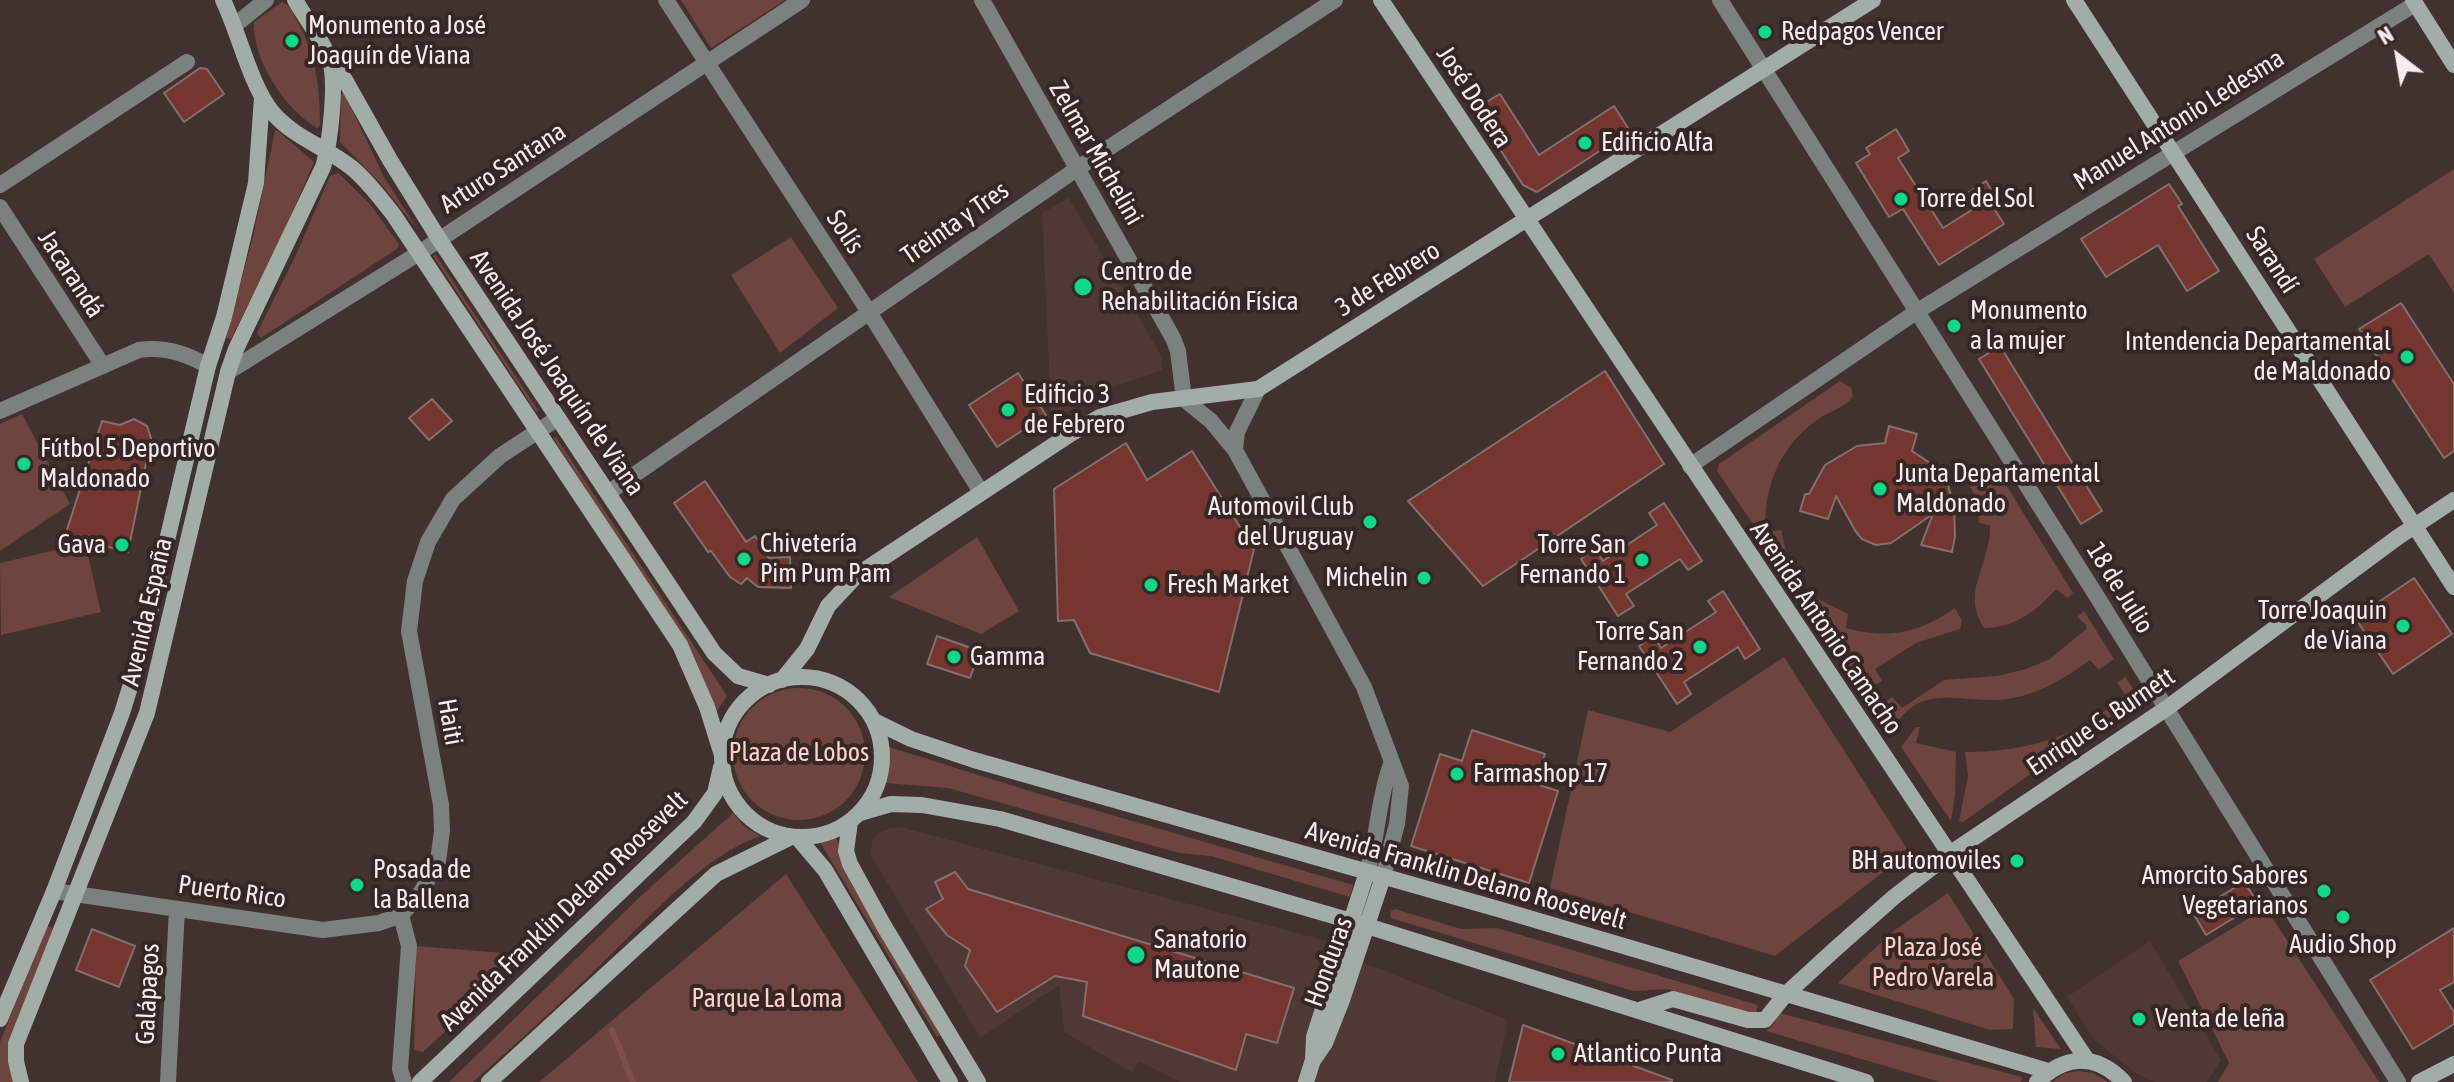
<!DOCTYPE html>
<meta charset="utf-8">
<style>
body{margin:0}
#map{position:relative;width:2454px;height:1082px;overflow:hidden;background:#41312f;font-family:"Asap Condensed",sans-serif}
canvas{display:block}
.north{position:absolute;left:2358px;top:16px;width:80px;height:80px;-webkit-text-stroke:6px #362725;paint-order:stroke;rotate:329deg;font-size:22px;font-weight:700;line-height:32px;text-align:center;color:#f8edec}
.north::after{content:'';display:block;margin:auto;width:28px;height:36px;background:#f8edec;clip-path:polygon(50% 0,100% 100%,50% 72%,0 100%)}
</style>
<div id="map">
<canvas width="2454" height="1082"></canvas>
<div class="north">N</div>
</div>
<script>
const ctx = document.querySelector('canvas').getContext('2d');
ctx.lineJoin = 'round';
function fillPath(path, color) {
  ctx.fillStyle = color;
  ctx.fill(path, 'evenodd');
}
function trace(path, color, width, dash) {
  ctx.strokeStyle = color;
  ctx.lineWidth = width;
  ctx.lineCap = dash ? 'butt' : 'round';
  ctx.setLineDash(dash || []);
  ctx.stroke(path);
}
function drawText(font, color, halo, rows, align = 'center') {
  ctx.font = font + ' "Asap Condensed",sans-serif';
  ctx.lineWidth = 8;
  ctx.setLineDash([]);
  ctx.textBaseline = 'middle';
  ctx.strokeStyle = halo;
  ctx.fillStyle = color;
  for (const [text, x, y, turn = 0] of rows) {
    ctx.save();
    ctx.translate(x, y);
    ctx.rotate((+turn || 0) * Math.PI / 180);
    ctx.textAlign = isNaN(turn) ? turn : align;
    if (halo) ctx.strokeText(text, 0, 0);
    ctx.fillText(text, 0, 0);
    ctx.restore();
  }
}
const built = new Path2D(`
 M1069,198l85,145 7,13 2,14 -55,19 -51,29 -6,-8 -9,-197z
 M901,827l430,115 10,15 34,10 133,53 -13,62h-315l-42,-21 -5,12 -69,-41 -5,-47 -79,53 -110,-184 3,-15 6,-6 11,-5z
 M2150,941l71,119 -14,22h-52l-18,-8 -43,-34 -27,-43z`);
const green = new Path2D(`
 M681,0h104l-74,48z
 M282,2c8,3 11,11 15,19 19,34 23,66 23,104l-3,3c-31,-18 -65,-68 -63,-106z
 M344,93l40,84 34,53 -37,-46 -41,-42 1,-47z
 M277,130l37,32 -32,74 -51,103 -5,-1 28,-106 21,-101z
 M2454,169v124l-25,-39 -84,53 -31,-48z
 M338,173l32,31 29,40 -2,5 -136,89 -4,-5 38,-76 35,-81z
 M791,237l47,71 -58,45 -49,-78z
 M435,254l103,156 -2,2 -103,-156z
 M1840,381l11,7 2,8c-9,13 -24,15 -36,24 -38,27 -53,67 -52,112l16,-2 7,31 16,23 -3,6h-3l-81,-119 2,-7z
 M22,414l48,90 -70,47v-127z
 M556,437l171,259 -10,15h-2l-19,-51 -143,-222z
 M1993,464l80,129 -5,5 -12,-9c-19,22 -42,39 -72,39 -24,-39 7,-61 6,-103l-11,-2 -3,-25 -10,-19z
 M977,537l42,74 -38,23 -92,-37z
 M85,543l16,69 -100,23 -1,-72z
 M1814,597l34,17 -2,14c41,12 74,5 109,-20l7,13 -2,8 -44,14 -41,26 7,12 -18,11 -58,-86z
 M2084,611l30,48 -15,11 -9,-10c-25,18 -52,35 -83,39 -26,4 -63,-7 -86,3 -13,5 -22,18 -32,29l-13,-23 16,-11 10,11 42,-28 53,-4 29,-7 24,-10 36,-30v-4l-9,-8z
 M1784,657l125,195 -134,104 -225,-68 38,-178 82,22z
 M2125,677l9,13 -1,11 -170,121 -4,-1 9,-45 -3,-24c60,0 116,-15 160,-58l-8,-11z
 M733 754a66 66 0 1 1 132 0a66 66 0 1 1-132 0Z
 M1916,727h4l-4,16 40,9 -1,43 -4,26 -50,-74z
 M889,747l147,46 317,92 -3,12 -139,-41 -32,-3 -231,-65 -63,-5z
 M733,813l12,14 16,9c-59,19 -125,95 -170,138 -39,37 -78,72 -118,108h-24l194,-188z
 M836,837l15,46 89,152 -3,2 -117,-195z
 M786,874l132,208h-379z
 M1948,893l66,106 -1,30 -23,1 -152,-47 54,-51z
 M2266,908l113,174h-161l11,-19 -51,-102z
 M1395,909l66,20 36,-1 261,77 -2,8 -3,2 -85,-26 -35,2 -242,-73 -1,-6z
 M47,926l6,2 -42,117 5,37h-16v-40z
 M416,946l112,9 -105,97 -9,-2z
 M2033,1008l28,41 -25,-2z
 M1779,1013l243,64 -1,5h-81l-174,-51 7,-6z
 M2079,1071l14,2 15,9h-56l13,-9z`);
const stream = new Path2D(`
 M612,1030l21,52`);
const building = new Path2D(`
 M200,68l7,1 17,25 -40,28 -20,-29z
 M1500,94l39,61 75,-49 16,25 -93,61 -14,-7 -49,-76z
 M1896,129l13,22 -11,7 45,70 35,-22 -9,-14 17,-11 15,25 -6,4 9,14 -65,41 -36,-56 -14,8 -33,-54 14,-9 -4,-6z
 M2169,184l13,20 -4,2 41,65 -32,20 -29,-46 -52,32 -25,-38z
 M2401,303l53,81v67l-10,7 -85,-129z
 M2000,346l102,165 -21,13 -102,-165z
 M1605,371l59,93 -181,122 -75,-85z
 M1018,373l28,42 -49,32 -28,-42z
 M432,399l20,22 -23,19 -20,-22z
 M134,419l13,7 4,12 -23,114 -63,-16 37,-115 18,4z
 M1889,426l28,8 -5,17 21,14 12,16 1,-4 8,31 1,28 -3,16 -31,-7 12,-31 -42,29 -15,2 -14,-6 -6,-7 -20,-36 -8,23 -28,-8 5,-17h4l16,-29 32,-19 28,-3z
 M1126,443l21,37 45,-29 62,98 -35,143 -129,-39 -16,-33 -16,1 -4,-132z
 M705,481l41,61 9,-6 14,22 21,-1 1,31 -33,-1 -11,-9 -6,6 -11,-7 -19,-26 -3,1 -34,-49z
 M1664,503l38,58 -14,9 -8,-11 -54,35 8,12 -16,10 -37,-57 14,-10 8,12 54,-36 -8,-12z
 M2414,578l38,56 -59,40 -38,-56z
 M1723,591l37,58 -15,10 -7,-12 -54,35 7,12 -14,10 -38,-58 15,-10 7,12 55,-36 -8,-11z
 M937,636l43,15 -10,27 -43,-14z
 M1472,730l73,24 -9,30 22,7 -29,92 -118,-37 29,-92 22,7z
 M955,872l13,17 326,99 -17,55 -31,-9 -10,36 -153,-54 4,-34 -32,-6 -58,36 -32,-46 5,-16 -23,-15 -21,-26 17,-10 -8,-17z
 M2244,882l14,21 -52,32 -13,-22z
 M2454,928v54l-14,8 14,22v12l-41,25 -43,-69z
 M92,929l43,17 -16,41 -43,-17z
 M1523,1025l149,55v2h-163z`);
const street = new Path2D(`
 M666,0l203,312 112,180
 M982,0l191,338 5,13 6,48 27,22 24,29 129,237 37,99 -4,38 -14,53
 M1720,0l371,587 307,495
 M235,25l31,-25
 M0,185l187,-123
 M0,207l103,159
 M228,372l191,-119 383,-253
 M0,411l139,-61c25,-4 47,3 69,16
 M1235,450l2,-18 21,-43
 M1690,466l226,-154 499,-308
 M608,493l470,-325 257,-168
 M1367,872c11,-36 11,-73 24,-108
 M54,891l269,39 56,-7 22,-8 19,-21 18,-33 4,-30 -1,-26 -32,-174 6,-50 13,-39 25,-43 47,-43 58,-38
 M401,915l8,31 -9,123 4,13
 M168,1082l9,-173`);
const secondary = new Path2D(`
 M223,0c16,33 27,84 49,112 22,26 54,35 80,56 16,13 28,30 41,46l287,431 27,62 15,48
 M1381,0l706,1060
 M2074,0l380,587
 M2413,0l41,65
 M331,62l14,18 45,80 49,79 275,414 24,23 31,9
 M722 757a80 80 0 1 1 160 0a80 80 0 1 1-160 0Z
 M782,680l25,-31 21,-43 29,-31 215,-142 28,-16 52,-15 106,-13 615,-389
 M874,721l37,18 63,21 524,149 550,162
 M860,813l31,-9 31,1 78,14 351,102 515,161
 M850,822l-4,29 4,13 34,62 94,156
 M797,837l28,33 125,212
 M1639,1010l34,-11 75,21h17l20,-25 48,-44 61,-54 54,-42 219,-147 231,-171 56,-37
 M0,1019l54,-128 68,-178 18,-58 68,-289 16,-49 32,-134 6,-86
 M1314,1059l11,-16 17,-43 41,-123
 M21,1082l-5,-21v-17l131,-331 81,-341 8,-23 87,-182c7,-23 14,-84 7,-106 -7,-21 -24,-42 -35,-61
 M420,1082l274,-260 21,-29 6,-26
 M489,1082l227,-208 75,-37
 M1306,1082l7,-22 1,-23 53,-165
 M2037,1082c29,-28 59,-29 87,0
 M2419,1082l35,-18`);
const markers = [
 [1765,32,8,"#0dd98a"],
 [292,41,8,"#0dd98a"],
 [1585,143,8,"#0dd98a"],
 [1901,199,8,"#0dd98a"],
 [1083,287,10,"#0dd98a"],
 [1954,326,8,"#0dd98a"],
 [2407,357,8,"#0dd98a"],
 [1008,410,8,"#0dd98a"],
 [24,464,8,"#0dd98a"],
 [1880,489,8,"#0dd98a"],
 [1370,522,8,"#0dd98a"],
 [122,545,8,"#0dd98a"],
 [744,559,8,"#0dd98a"],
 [1642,560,8,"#0dd98a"],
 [1424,578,8,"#0dd98a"],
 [1151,585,8,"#0dd98a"],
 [2403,626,8,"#0dd98a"],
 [1700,647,8,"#0dd98a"],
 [954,657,8,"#0dd98a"],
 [1457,774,8,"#0dd98a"],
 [2017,861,8,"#0dd98a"],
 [357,885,8,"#0dd98a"],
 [2324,891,8,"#0dd98a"],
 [2343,917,8,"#0dd98a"],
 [1136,955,10,"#0dd98a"],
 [2139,1019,8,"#0dd98a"],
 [1558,1054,8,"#0dd98a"]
];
const poiNames = [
 ["Monumento a José",308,26],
 ["Joaquín de Viana",308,56],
 ["Redpagos Vencer",1781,32],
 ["Edificio Alfa",1601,143],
 ["Torre del Sol",1917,199],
 ["Centro de",1101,272],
 ["Rehabilitación Física",1101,302],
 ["Monumento",1970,311],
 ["a la mujer",1970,341],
 ["Intendencia Departamental",2391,342,"right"],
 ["de Maldonado",2391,372,"right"],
 ["Edificio 3",1024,395],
 ["de Febrero",1024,425],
 ["Fútbol 5 Deportivo",40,449],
 ["Maldonado",40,479],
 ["Junta Departamental",1896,474],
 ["Maldonado",1896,504],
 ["Automovil Club",1354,507,"right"],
 ["del Uruguay",1354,537,"right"],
 ["Chivetería",760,544],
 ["Pim Pum Pam",760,574],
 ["Gava",106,545,"right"],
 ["Torre San",1626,545,"right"],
 ["Fernando 1",1626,575,"right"],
 ["Michelin",1408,578,"right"],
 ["Fresh Market",1167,585],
 ["Torre Joaquin",2387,611,"right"],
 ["de Viana",2387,641,"right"],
 ["Torre San",1684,632,"right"],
 ["Fernando 2",1684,662,"right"],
 ["Gamma",970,657],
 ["Farmashop 17",1473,774],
 ["BH automoviles",2001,861,"right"],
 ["Posada de",373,870],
 ["la Ballena",373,900],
 ["Amorcito Sabores",2308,876,"right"],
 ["Vegetarianos",2308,906,"right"],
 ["Sanatorio",1154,940],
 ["Mautone",1154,970],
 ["Audio Shop",2343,945,"center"],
 ["Venta de leña",2155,1019],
 ["Atlantico Punta",1574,1054]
];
const streetNames = [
 ["José Dodera",1474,97,57],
 ["Manuel Antonio Ledesma",2179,120,-32],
 ["Zelmar Michelini",1096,153,60],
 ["Arturo Santana",503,168,-33],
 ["Treinta y Tres",955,223,-35],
 ["Solís",845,232,57],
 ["Sarandí",2272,260,57],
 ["Jacarandá",71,274,57],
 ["3 de Febrero",1388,279,-32],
 ["Avenida José Joaquín de Viana",557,373,56],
 ["18 de Julio",2120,588,58],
 ["Avenida España",147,612,-77],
 ["Avenida Antonio Camacho",1826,628,56],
 ["Haiti",450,722,80],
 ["Enrique G. Burnett",2101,722,-34],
 ["Avenida Franklin Delano Roosevelt",1466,876,16],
 ["Puerto Rico",232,892,8],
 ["Avenida Franklin Delano Roosevelt",564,911,-44],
 ["Honduras",1329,962,-70],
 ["Galápagos",148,994,-87]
];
const parkNames = [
 ["Plaza de Lobos",799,753],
 ["Plaza José",1933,948],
 ["Pedro Varela",1933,978],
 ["Parque La Loma",767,999]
];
fillPath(built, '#4f3835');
fillPath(green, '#6e443f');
trace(stream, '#7c4e4d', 6);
fillPath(building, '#763630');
trace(building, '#82706e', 2);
trace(street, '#7b827e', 16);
trace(secondary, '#a2ada6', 16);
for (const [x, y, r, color] of markers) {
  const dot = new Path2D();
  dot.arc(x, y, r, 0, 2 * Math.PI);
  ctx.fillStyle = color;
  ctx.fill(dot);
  trace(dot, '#362725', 3);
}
drawText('26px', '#f8edec', '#362725', poiNames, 'left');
drawText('26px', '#f8edec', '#362725', streetNames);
drawText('26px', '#fbd1cb', '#362725', parkNames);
</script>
